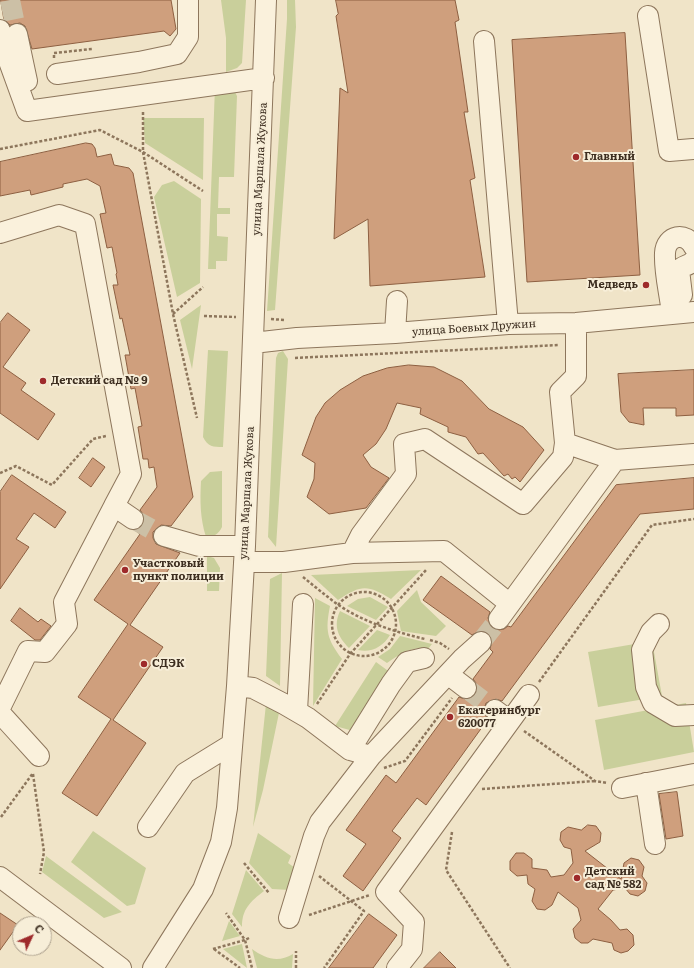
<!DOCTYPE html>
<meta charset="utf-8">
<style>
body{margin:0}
#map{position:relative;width:694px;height:968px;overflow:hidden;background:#f0e4c8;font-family:Literata,serif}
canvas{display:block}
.north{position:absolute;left:12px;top:916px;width:40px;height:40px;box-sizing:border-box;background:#f7eed8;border:1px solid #ada18e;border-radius:50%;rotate:46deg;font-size:11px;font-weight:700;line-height:16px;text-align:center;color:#3d2e20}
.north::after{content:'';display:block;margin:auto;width:14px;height:18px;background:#9e2a2b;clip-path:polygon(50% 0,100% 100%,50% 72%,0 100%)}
</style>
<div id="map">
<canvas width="694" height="968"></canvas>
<div class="north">С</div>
</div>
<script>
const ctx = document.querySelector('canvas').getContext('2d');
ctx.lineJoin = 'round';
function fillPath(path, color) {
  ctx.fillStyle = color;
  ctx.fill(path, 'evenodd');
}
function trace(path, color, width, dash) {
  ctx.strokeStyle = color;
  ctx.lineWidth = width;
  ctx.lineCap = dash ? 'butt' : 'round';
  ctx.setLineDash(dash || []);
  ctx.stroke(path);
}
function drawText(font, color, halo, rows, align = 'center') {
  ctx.font = font + ' Literata,serif';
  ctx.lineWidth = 4;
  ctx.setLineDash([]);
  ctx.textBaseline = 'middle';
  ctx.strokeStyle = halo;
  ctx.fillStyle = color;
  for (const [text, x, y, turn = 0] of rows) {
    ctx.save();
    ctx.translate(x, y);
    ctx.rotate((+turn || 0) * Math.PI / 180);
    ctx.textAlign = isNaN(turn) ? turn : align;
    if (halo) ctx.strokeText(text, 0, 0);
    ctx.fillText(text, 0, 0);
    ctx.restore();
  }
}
const green = new Path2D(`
 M221,0h25l-4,63 -5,5 -11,4v-34z
 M287,0h8l1,27 -21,283 -8,1 20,-292z
 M215,87l20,5 2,4 -3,81h-15l-1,31h12v6h-13v22l11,1 -1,24h-11v8h-8z
 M143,118h61l-1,62 -58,-37z
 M174,181l27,18 -1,84 -23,14 -23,-100 8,-12z
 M201,305l-9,64 -12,-49z
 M208,350l20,1 -5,96c-10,0 -15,0 -20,-10z
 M283,351l5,8 -12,188 -8,-10 8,-179 2,-5z
 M222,471v56c-4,8 -8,9 -16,10 -6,-19 -6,-36 -5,-56l9,-9z
 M207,556l7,2 6,10 -1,23h-12z
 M421,570l-30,29c-23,-14 -29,-15 -53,1l-27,-25z
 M282,573l-2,113 -14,-10 4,-97z
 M417,590l4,12 25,24 -10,10 -35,-5 -4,-20z
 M370,597l18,10 -12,13 -29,-14 11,-7z
 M315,598l15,8c-5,25 -3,33 12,53l-29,47z
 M340,611l30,15 -21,22c-11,-11 -16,-22 -9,-37z
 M377,630l13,5c-7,12 -19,18 -32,15z
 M400,636l32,8 -4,5c-17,-3 -27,5 -41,14l-9,-6 12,-8z
 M652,641l10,55 -64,11 -10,-55z
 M376,662l15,11 -34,59 -22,-6z
 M686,703l8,49 -90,18 -9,-50z
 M266,704l14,4 -17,82 -10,37z
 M93,831l53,37 -11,36 -8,2 -56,-44z
 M258,833l33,23 -3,7 10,7 -8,20 -18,-1 -23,-26z
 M46,856l76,56 -18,6 -62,-46z
 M246,870l18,21c-14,11 -22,18 -22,36l-10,-13z
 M229,921l11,15 -18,5z
 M242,944l5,24 -24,-19z
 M252,949c14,10 26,14 41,5l-1,14h-35z`);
const building = new Path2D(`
 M1,0h170l5,29 -6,7 -6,-5 -132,18 -7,-23 -5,-3 -10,2 -6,-6z
 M336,0h119l4,20 -4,2 13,90h-4l11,66 -5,2 15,97 -115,9 -2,-67 -34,20 6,-151 8,5 -12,-77 2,-2z
 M625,33l15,242 -113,7 -15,-242z
 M86,143l6,1 3,4 2,9 14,-3 3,11 15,3 4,5 60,324 -22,29 -10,-1 -8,7v6l3,6 24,9 -50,72 33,22 -50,73 33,23 -49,73 -35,-23 49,-74 -33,-22 50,-73 -34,-24 46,-66 -5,-4 7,-4 2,-6 -1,-6 -3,-4 17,-23 -3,-20 -5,1 -1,-9h-5l-5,-32 4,-1 -5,-27 -2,-11 -4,1 -6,-34h5l-8,-37 -2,1 -7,-34h5l-2,-11 1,-1 -5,-26 -5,1 -7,-34 6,-1 -6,-27 -13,-7 -24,5v3l-32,8 -1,-5 -30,6v-34z
 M8,313l22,17 -27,37 23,16 -5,7 34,24 -17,26 -38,-27v-90z
 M409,365l25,2 28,14 27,28 34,18 21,23 -24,32 -5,-5 -3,2 -4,-5 -4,2 -21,-23 -5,1 -12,-17 -18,-5v-5l-28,-13 1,-6 -24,-5 -11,26 -10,15 -13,11 8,12 18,11 -23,30 -37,6 -22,-17 7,-18 1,-16 -13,-8 14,-38 9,-14 15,-13 23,-14 24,-8z
 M694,370v45l-18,1v-8h-33l1,17 -15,-3 -8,-10 -3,-38z
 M93,458l12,9 -14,20 -12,-9z
 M12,475l54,37 -11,16 -21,-15 -18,26 13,8 -29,42v-97z
 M694,478v31l-54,5 -138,187 -6,-2 -10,4 -2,6 1,6 3,4 -62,86 -9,-7 -25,33 9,7 -38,53 -20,-15 23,-32 -20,-14 40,-55 10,8 63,-86 6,2 10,-4 2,-6 -1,-6 -3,-4 20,-27 -3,-3 2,-9 -3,-6 -10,-3 -7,4 -49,-35 18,-24 49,36 -2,6 4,10 6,2 6,-1 4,-3 3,1 105,-142z
 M20,608l18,14 3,-3 10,7 -11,14h-5l-24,-19z
 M677,792l6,44 -17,3 -7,-45z
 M588,825l8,1 5,7 -1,9 -15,9 36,28 3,-16 7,-5 8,2 5,7 -2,9 5,7 -2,8 -7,5 -8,-2 -5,-6 -12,2 -15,19 13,11 9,10 7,-1 6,6 1,10 -6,6 -7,2 -7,-3 -2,-7 -19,-4 -5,4h-7l-6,-5 -2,-9 8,-9 -3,-12 -20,-16 -6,13 -7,5 -8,-1 -5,-8 3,-12 -7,-5 -1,-9 -10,1 -7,-6v-9l6,-8h8l8,6v9l15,2 4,7 13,-2 9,-12 -2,-14 -7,-2 -4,-7 1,-8 7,-5 13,3z
 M0,913l18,12 -18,25z
 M369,914l28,21 -24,33h-44z
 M440,952l16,16h-32z`);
const minorTunnel = new Path2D(`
 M10,0l7,34
 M133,519l31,17
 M481,642l18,-23
 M466,688l29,22`);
const path = new Path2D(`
 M54,58v-5l38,-4
 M143,112v40l30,162 24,104
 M0,149l100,-19 43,22 60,39
 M173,314l30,-27
 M204,316l32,1
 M271,319l13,1
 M295,358l264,-13
 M0,473l16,-7 36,19 41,-46 13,-3
 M303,577c11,9 22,18 34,27 26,18 58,28 88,35
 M332 624a32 32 0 1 1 64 0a32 32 0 1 1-64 0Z
 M430,640l10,3 9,6
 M539,682l113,-157 42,-6
 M317,704l33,-50 77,-85
 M524,731l71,50 12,2
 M384,768l21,-7 47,-63
 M33,774l11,78 -4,22
 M482,789l113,-8
 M1,817l32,-44
 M452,832l-6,38 64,98
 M244,863l25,30
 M319,876l45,35 -40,57
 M309,915l61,-20
 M249,938l-4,2 7,28
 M213,949l32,-9 -19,-27
 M214,949l26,19
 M296,968v-17`);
const minor = new Path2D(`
 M648,16l21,135 24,-2
 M0,30l3,15 24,66 237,-33
 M17,34l10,47
 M484,41l24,283
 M57,74l82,-12 38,-8 11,-17v-37
 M0,233l59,-18 26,9 46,250 -17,32 19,13
 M682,295l-3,-25c4,-5 11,-4 15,-10
 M672,314c-2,-20 -8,-41 -7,-61 1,-18 21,-22 29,-6
 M395,333l2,-32
 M253,343l44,-5 98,-5 113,-9 68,-1 118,-11
 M565,443l-5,-51 16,-16v-53
 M164,536l35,10h46
 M352,553l9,-18 45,-61 -2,-30 21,-5 98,65 40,-47 2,-14 50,17
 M244,562h40l68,-9 92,-2 66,53
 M499,619l116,-159 79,-6
 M659,624l-8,8 -9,18 4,37 7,16 22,13 19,-1
 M449,675l17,13
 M237,686l16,2 31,16 24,14 42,32 21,6 91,-97 19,-17
 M0,708l28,-57 17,1 22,-28 -3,-22 50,-96
 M495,710l15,11
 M297,711l6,-107
 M0,713l39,43
 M350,750l41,-66 16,-22 17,-4
 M646,783l9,61
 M622,788l72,-14
 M148,827l37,-54 47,-29
 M0,877l121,91
 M289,918l25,-82 6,-14 51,-66
 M153,968l50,-79 18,-47 6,-34 10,-122 8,-140 21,-546
 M397,968l15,-19 2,-27 -28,-30 143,-197`);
const markers = [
 [576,157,4,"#9e2a2b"],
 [646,285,4,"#9e2a2b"],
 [43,381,4,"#9e2a2b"],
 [125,570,4,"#9e2a2b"],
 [144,664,4,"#9e2a2b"],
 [450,717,4,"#9e2a2b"],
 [577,878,4,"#9e2a2b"]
];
const poiNames = [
 ["Главный",584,157],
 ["Медведь",638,285,"right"],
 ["Детский сад № 9",51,381],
 ["Участковый",133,564],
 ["пункт полиции",133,577],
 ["СДЭК",152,664],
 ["Екатеринбург",458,711],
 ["620077",458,724],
 ["Детский",585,872],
 ["сад № 582",585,885]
];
const streetNames = [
 ["улица Маршала Жукова",260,169,-87],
 ["улица Боевых Дружин",474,328,-4],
 ["улица Маршала Жукова",247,493,-87]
];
fillPath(green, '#c9cf9b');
fillPath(building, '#cf9f7d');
trace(building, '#8d5f41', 1);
trace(minorTunnel, '#ccc0a6', 20, [20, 10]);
trace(minor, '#8d765c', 22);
trace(path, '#8d765c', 2.5, [3, 2]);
trace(minor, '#faf1dc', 20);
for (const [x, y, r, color] of markers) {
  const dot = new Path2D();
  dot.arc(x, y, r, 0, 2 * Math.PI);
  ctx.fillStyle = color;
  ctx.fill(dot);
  trace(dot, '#f7eed8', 1.5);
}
drawText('bold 11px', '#3d2e20', '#f7eed8', poiNames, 'left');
drawText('11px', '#3d2e20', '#f7eed8', streetNames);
</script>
